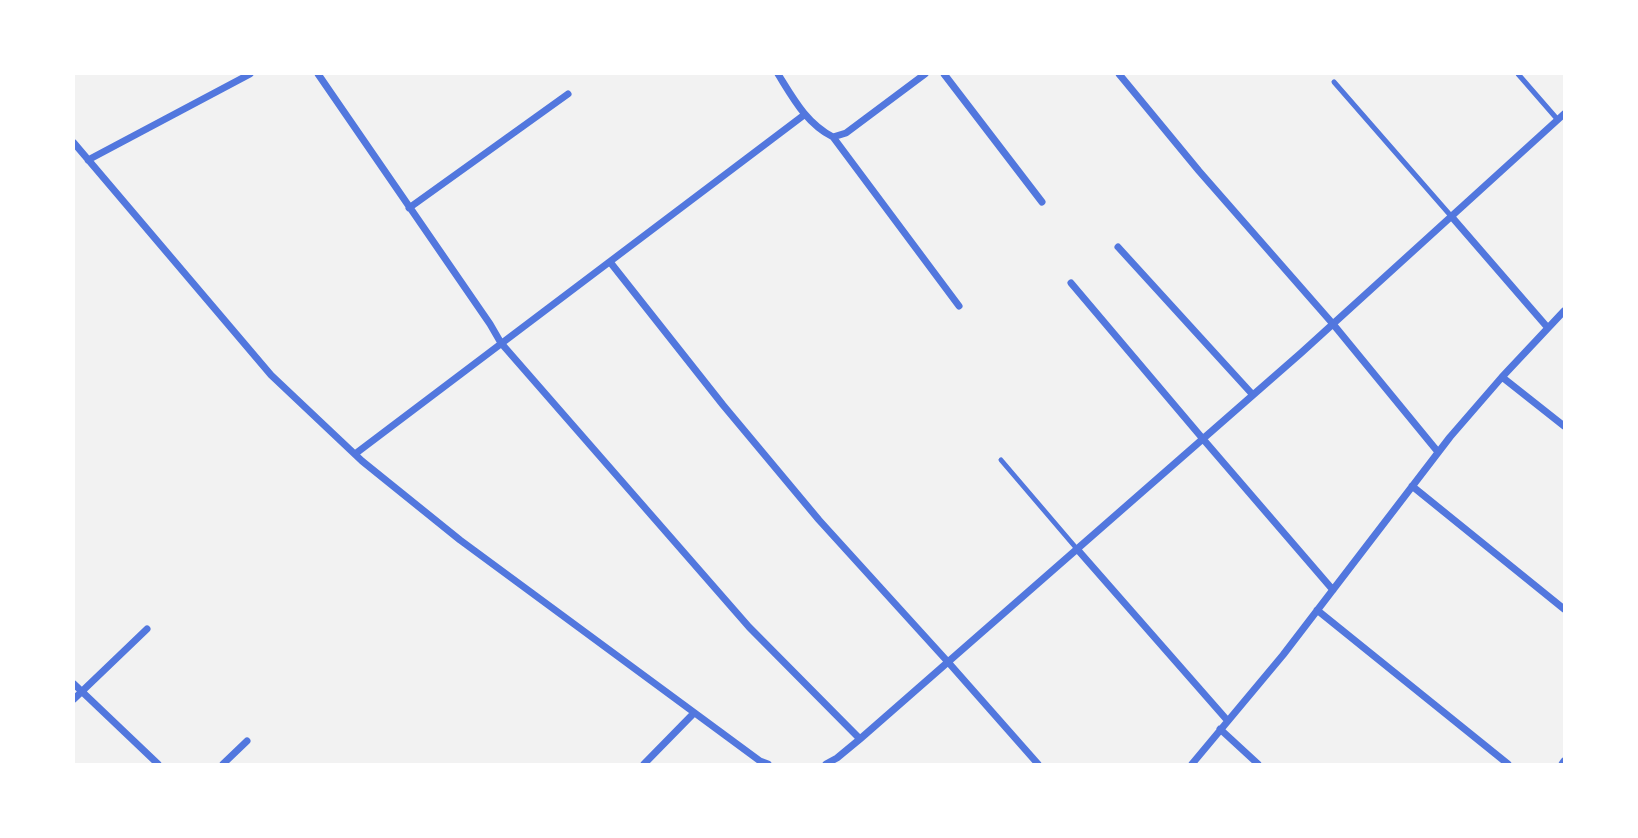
<!DOCTYPE html>
<style>
body{margin:0}
#map{position:relative;width:1638px;height:838px;overflow:hidden;background:#f2f2f2;font-family:Poppins,sans-serif}
canvas{display:block}
.frame{position:absolute;inset:0;border:75px solid #fff;pointer-events:none}
</style>
<div id="map">
<canvas width="1638" height="838"></canvas>
<div class="frame"></div>
</div>
<script>
const ctx = document.querySelector('canvas').getContext('2d');
ctx.lineJoin = 'round';
function trace(path, color, width, dash) {
  ctx.strokeStyle = color;
  ctx.lineWidth = width;
  ctx.lineCap = dash ? 'butt' : 'round';
  ctx.setLineDash(dash || []);
  ctx.stroke(path);
}
const service = new Path2D(`
 M1518,74l40,46
 M1334,82l117,134
 M1001,460l76,89`);
const minor = new Path2D(`
 M318,74l172,250 11,19 248,284 111,112
 M778,74c15,24 28,49 55,63l13,-4 79,-59
 M944,74l98,128
 M1119,74l80,97 134,153 105,128
 M833,137l126,169
 M74,143l197,232 91,86 98,79 300,221 8,3
 M88,160l162,-86
 M409,208l159,-114
 M1451,216l97,112
 M1118,247l135,148
 M610,262l113,143 96,115 129,142 90,102
 M1071,283l132,156 130,151
 M1502,377l62,49
 M355,454l449,-339
 M1412,486l152,123
 M1077,549l150,171
 M1317,610l191,154
 M74,684l84,80
 M74,699l73,-70
 M1220,729l38,35
 M223,764l24,-23
 M644,764l50,-51
 M826,764l11,-6 23,-19 441,-386 263,-239
 M1192,764l91,-109 167,-218 52,-60 62,-66
 M1562,764l2,-3`);
trace(service, '#5277de', 5);
trace(minor, '#5277de', 7);
</script>
